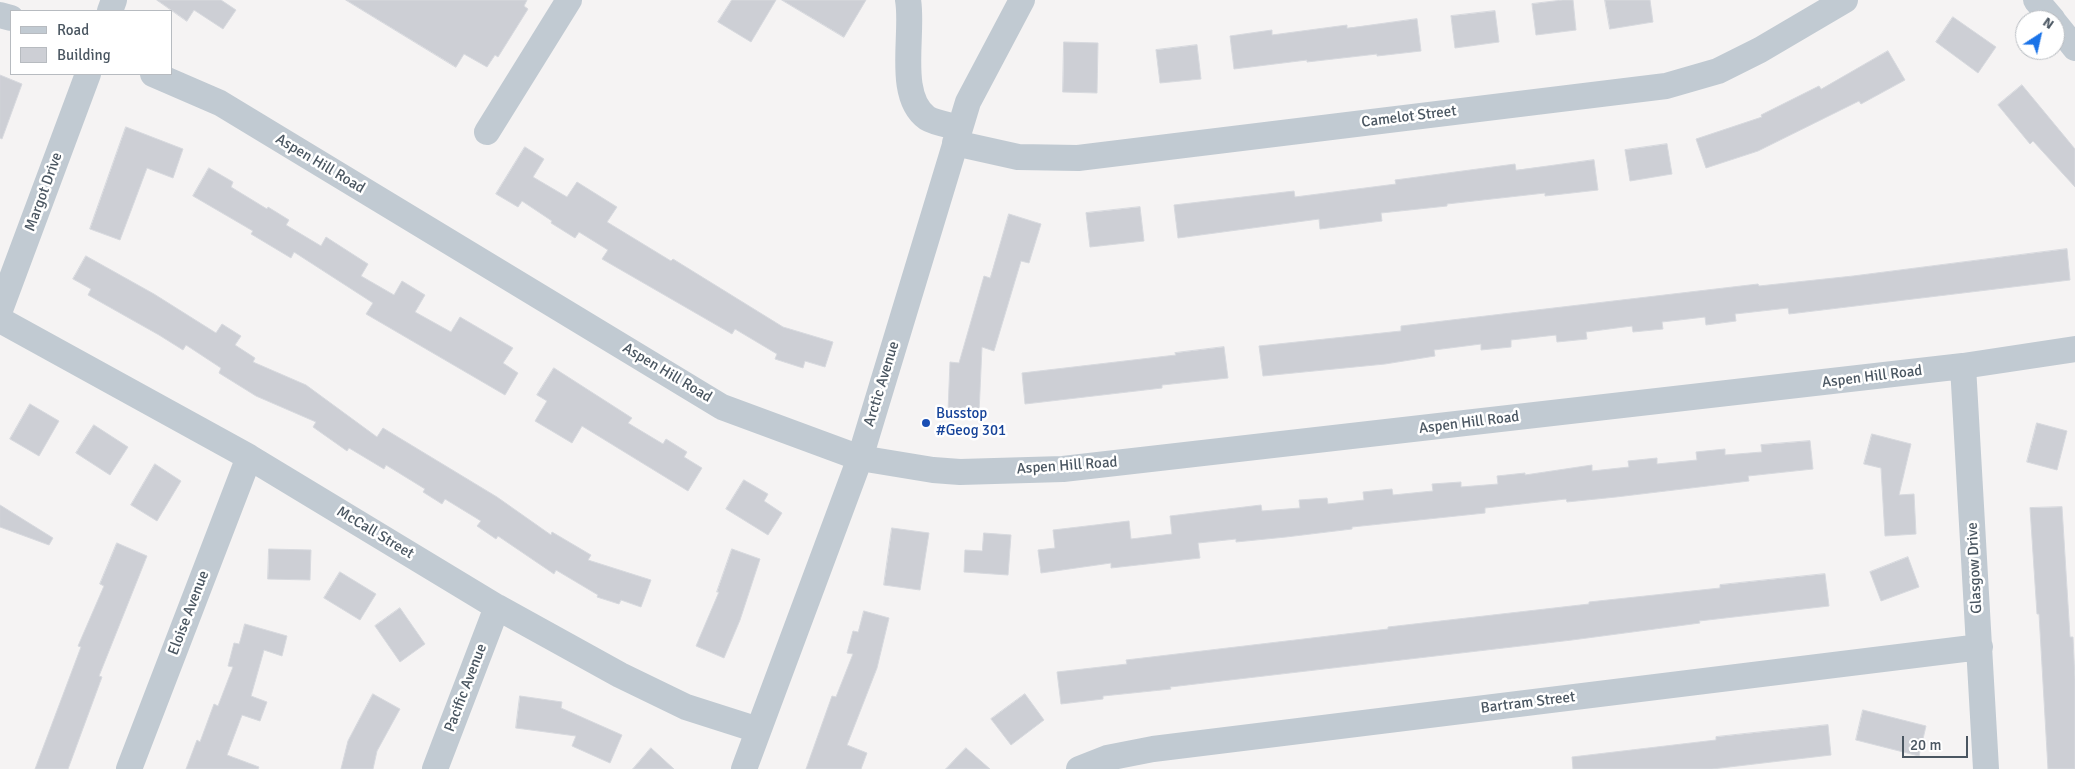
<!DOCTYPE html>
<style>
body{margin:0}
#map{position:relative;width:2075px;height:769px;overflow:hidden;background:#f5f3f3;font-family:Signika,sans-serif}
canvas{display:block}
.legend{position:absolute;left:10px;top:10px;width:162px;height:65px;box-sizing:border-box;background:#fff;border:1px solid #b7bbc0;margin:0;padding:6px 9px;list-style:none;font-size:15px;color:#4a5661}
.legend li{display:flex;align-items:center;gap:10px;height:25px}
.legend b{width:25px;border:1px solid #b7bbc0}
.north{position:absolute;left:2015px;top:10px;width:50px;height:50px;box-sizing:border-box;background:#fff;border:1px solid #b7bbc0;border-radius:50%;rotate:35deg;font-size:14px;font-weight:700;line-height:20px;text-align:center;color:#4a5661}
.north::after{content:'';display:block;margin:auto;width:18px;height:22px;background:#1a73e8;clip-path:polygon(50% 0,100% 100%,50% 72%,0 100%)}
.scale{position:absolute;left:1902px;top:736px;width:66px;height:22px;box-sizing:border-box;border:2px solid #4a5661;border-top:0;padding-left:6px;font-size:15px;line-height:18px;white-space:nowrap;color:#4a5661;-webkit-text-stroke:4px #fff;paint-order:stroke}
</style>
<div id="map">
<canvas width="2075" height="769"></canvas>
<ul class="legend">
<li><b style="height:6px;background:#c1cad2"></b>Road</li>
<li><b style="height:14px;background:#cdcfd5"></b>Building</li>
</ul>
<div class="north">N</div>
<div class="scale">20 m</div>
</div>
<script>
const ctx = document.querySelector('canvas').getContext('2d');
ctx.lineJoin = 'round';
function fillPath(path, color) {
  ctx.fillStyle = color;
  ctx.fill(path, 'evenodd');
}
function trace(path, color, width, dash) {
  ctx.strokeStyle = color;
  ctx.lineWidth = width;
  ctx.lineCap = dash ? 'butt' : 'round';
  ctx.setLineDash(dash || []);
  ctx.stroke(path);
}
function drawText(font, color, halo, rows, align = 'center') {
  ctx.font = font + ' Signika,sans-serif';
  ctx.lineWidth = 5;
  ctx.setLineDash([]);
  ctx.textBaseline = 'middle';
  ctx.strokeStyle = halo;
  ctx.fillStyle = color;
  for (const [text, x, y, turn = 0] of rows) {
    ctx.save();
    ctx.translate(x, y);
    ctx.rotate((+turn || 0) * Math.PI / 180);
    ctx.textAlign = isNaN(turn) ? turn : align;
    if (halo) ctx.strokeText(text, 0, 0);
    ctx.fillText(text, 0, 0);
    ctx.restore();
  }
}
const building = new Path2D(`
 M157,0h64l15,10 -13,19 -29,-19 -7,11z
 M346,0h181l-3,6 4,3 -30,48 -3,-2 -8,12 -23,-13 -8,13z
 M732,0h44l-25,42 -33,-20z
 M782,0h84l-22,37z
 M1563,0h10l3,30 -40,5 -4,-31z
 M1605,0h45l3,22 -43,7z
 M1495,11l4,31 -44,6 -4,-32z
 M1953,17l43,30 -18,26 -42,-31z
 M1417,19l4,32 -44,5v-2l-70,8v-2l-73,9 -4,-33 42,-6v5l75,-10v3z
 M1064,42l34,1 -1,50 -34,-1z
 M1197,45l4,34 -41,4 -4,-33z
 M1888,51l17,29 -44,24 -2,-3 -101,50 -52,17 -10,-29 66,-22 -1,-2 58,-29 2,3z
 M0,75l22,9 -20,55 -2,-1z
 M2022,85l53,64v38l-42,-46 -3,3 -32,-39z
 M126,127l57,22 -10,29 -26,-10 -27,72 -30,-11z
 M1667,144l5,30 -42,7 -5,-31z
 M525,147l19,12 -11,18 34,20 10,-15 40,25 -10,15 64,39 2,-2 110,68 50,15 -8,25 -20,-6 -2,7 -28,-9 2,-5 -42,-25 -3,5 -130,-75 6,-9 -29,-18 -4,6 -24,-15 1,-2 -30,-20 -4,6 -22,-13z
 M1594,160l4,30 -53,6v-3l-98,11v2l-66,7 1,8 -62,8 -1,-10 -141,19 -4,-33 120,-14 1,6 101,-13 -1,-4 120,-16 1,6z
 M209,168l24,14 -2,5 36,22 1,-2 21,13 -3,5 35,21 5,-9 42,27 -7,12 33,19 8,-14 23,14 -10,17 36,20 9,-15 53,31 -10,15 15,10 -13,22 -139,-81 7,-11 -79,-51 -3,6 -40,-24 2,-3 -60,-35z
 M1140,207l4,34 -54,6 -4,-34z
 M1009,214l32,10 -12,39 -8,-2 -27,90 -12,-4 -3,66 -31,-2 2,-49 9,1 25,-87 6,2z
 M2067,249l3,31 -281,34 -1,-6 -53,6 1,7 -30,4 -1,-8 -43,5 1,7 -30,3 -1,-6 -46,6 1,7 -30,3 -1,-7 -45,5v7l-30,3v-6l-47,6 1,6 -50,8 -122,12 -4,-30 142,-15v-5l76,-9 281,-33 1,2 94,-10z
 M86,256l68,38 62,39 6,-9 19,12 -6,9 20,13 -2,4 53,23 71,52 6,-9 114,69 54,38 1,-3 39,23 -3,5 63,20 -10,27 -20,-7 -2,4 -22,-7 1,-2 -42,-25 -2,4 -56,-38 -2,3 -19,-13 4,-5 -36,-22 -3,5 -19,-12 2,-3 -39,-24 -2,4 -35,-21 -2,3 -34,-24 3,-5 -60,-26 -37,-23 2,-5 -35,-23 -3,5 -24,-15 -71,-40 3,-6 -18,-10z
 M1224,347l4,31 -66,7v3l-137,16 -3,-31 154,-18 -1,-2z
 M554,368l78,50 -4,5 35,21 3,-5 21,13 -3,5 18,11 -14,23 -106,-65 -10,17 -37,-22 12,-20 -10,-6z
 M30,404l29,17 -20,35 -29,-17z
 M2037,423l30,8 -10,39 -30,-8z
 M94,425l34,22 -18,28 -34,-22z
 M1872,434l39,10 -12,51 15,-1 2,40 -31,2 -4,-68 -17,-4z
 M1810,441l3,28 -65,7 1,5 -133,16 -49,5 -1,-3 -81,9v5l-133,14v2l-66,8 -50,5v-3l-38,4 2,15 -89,10v-5l-70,10 -3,-23 17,-2 -2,-18 76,-9 2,18 41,-5 -2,-18 91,-11 1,6 38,-3 -1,-8 28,-2 1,6 36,-4 -1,-8 29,-3 1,6 40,-4 -1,-7 29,-2v5l37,-3 -1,-8 28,-3v2l67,-10v6l37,-4 -1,-6 29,-3v6l40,-4 -1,-8 29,-3v6l37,-3 -1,-7z
 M155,464l26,17 -24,40 -26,-16z
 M744,480l24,14 -4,7 18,12 -14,22 -42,-26z
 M0,505l53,33 -4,7 -49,-18z
 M2062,507l8,130h3l2,42v90h-27l-9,-155h-2l-7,-106z
 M892,528l37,5 -9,57 -36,-5z
 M984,533l27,2 -3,40 -44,-3 1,-22 17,1z
 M117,543l30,13 -48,120 3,1 -34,92h-33l46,-122 -3,-1 26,-60 -4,-2z
 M269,549l42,1 -1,30 -42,-1z
 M732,549l28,10 -20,61 -16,38 -28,-12 23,-54h-2z
 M1908,557l11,30 -38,14 -11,-29z
 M340,572l36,22 -16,26 -36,-22z
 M1825,574l4,32 -130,15 1,2 -128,17 -402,47 1,2 -68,7v3l-42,5 -4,-32 70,-8 -1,-4 262,-31v-2l201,-23v-2l131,-14v-3z
 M400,608l25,36 -25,18 -25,-36z
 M864,611l25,7 -12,50 -30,77 20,8 -6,16h-55l26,-73 4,1 17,-43 -6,-1 6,-22 5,1z
 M245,624l42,12 -5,20 -18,-6 -13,46 16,6 -7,19 -18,-6 -15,40 32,12 -1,2h-72l11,-29 3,2 14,-38 4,2 15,-39 -5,-1 6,-23 5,1z
 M373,694l27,15 -23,42 -4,18h-32l7,-28z
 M1025,694l19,26 -33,25 -20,-26z
 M520,696l42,6 -1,6 61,27 -12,28 -38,-17 4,-10 -60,-8z
 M1863,710l63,16 -7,30 -63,-16z
 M1828,725l3,30 -119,14h-139l-1,-12 144,-17v-3z
 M651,748l23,21h-41z
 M966,748l24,21h-44z`);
const minor = new Path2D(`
 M908,0c6,33 -12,96 19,118 8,5 23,7 33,10
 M2036,0l17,20
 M110,11l4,-11
 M0,15l11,3
 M2055,23l20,25
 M153,74l67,29 502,304 138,51 73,12 27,2 103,-3 900,-103 112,-17
 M487,132l82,-132
 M955,143l63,14 60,1 588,-72 52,-15 42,-21 85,-50
 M0,310l88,-236
 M0,320l249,137 248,150 123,68 66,32 72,23
 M1963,366l23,403
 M129,769l120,-312
 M435,769l62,-162
 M744,769l116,-311 108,-356 54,-102
 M1079,769l28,-11 46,-9 827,-102`);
const markers = [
 [926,423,5,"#1a4fb4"]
];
const streetNames = [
 ["Camelot Street",1409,117,-7],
 ["Aspen Hill Road",320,164,31],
 ["Margot Drive",44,192,-70],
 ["Aspen Hill Road",667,373,31],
 ["Aspen Hill Road",1872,377,-7],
 ["Arctic Avenue",882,384,-73],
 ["Aspen Hill Road",1469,423,-7],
 ["Aspen Hill Road",1067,466,-4],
 ["McCall Street",375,533,31],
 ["Glasgow Drive",1975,568,-93],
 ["Eloise Avenue",189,613,-69],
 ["Pacific Avenue",466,688,-69],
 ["Bartram Street",1528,703,-7]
];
const transitNames = [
 ["Busstop",936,414],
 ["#Geog 301",936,431]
];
fillPath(building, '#cdcfd5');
trace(building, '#d7d9de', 1);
trace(minor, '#c1cad2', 26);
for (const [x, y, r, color] of markers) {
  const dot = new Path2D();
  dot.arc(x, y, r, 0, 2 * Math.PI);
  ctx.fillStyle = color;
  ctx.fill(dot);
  trace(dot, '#fff', 2);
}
drawText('15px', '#4a5661', '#fff', streetNames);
drawText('15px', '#164399', '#fff', transitNames, 'left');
</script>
